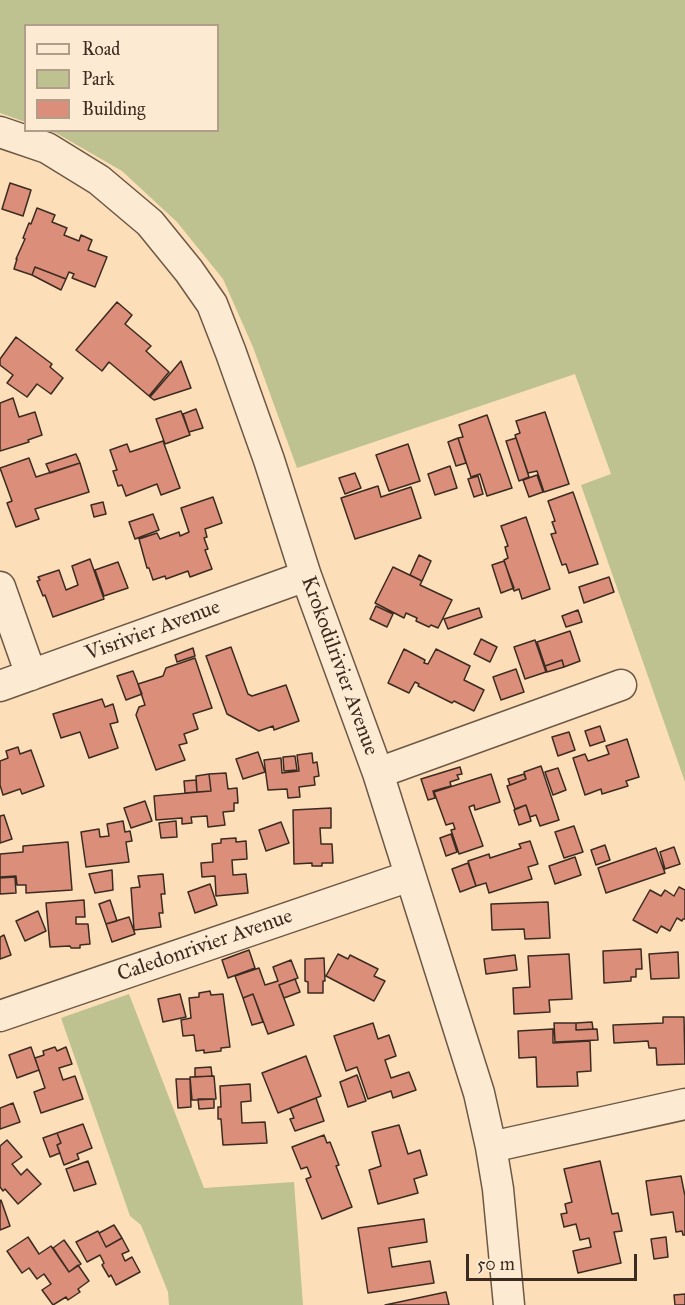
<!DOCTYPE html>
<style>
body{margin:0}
#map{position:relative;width:685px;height:1305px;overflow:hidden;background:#fcdfb9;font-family:"IM FELL Great Primer",serif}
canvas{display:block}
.legend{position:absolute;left:24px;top:24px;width:195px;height:108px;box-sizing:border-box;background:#fdead2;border:2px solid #b09e8b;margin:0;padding:8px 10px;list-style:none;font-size:18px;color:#3c2b20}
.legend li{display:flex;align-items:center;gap:12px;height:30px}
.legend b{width:30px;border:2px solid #b09e8b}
.scale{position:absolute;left:466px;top:1254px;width:171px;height:27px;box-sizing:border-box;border:3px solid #3c2b20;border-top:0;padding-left:8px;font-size:18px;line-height:21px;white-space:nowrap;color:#3c2b20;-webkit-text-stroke:4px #fdead2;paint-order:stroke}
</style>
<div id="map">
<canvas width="685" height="1305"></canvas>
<ul class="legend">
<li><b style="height:8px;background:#fdead2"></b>Road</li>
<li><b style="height:16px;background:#bdc290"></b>Park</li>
<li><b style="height:16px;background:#db8e79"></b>Building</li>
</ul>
<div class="scale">50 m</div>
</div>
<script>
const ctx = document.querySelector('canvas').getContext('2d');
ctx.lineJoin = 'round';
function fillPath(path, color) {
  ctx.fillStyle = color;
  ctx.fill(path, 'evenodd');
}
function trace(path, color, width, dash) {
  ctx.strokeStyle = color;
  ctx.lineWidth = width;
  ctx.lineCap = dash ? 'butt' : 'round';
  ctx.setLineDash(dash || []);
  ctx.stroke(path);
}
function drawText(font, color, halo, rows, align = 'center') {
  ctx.font = font + ' "IM FELL Great Primer",serif';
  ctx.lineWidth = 4.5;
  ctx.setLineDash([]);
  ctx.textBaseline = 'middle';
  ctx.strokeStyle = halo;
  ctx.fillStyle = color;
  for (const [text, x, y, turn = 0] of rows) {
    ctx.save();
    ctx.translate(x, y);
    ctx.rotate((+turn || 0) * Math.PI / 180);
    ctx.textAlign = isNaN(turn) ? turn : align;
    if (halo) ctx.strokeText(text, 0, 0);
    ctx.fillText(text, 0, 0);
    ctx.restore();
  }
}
const green = new Path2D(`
 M0,0h685v782l-104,-297 30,-11 -36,-100 -278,94 -44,-121 -30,-68 -46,-57 -55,-51 -66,-38 -8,-2 170,-1v-104h-192l-1,96 -25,-9z
 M129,994l75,194 90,-6 9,123h-134l-1,-13 -27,-67 -11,-9 -69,-198z`);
const building = new Path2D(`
 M10,183l21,7 -8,26 -21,-7z
 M37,208l18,7 -3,7 15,6 -3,7 15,6 2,-6 11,5 -4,10 19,7 -12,30 -23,-9 2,-4 -5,-2 -3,7 -31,-12 -3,8 -18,-6 3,-10h-1l9,-20 -2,-1 6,-15 2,1z
 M35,267l31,12 -5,11 -29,-15z
 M117,302l15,13 -7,9 26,22 -5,5 23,21 -20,24 -40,-34 -7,9 -26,-21z
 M16,337l36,27 -2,3 13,11 -12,16 -14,-10 -10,13 -20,-14 6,-8 -13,-10v-6z
 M181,361l10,27 -37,12 -4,-3z
 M13,398l6,19 16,-5 7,23 -14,5 1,2 -29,9v-48z
 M196,409l7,19 -14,4 -6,-18z
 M181,411l9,24 -25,9 -9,-25z
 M545,412l24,72 -25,8 -7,-21 -9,2 -13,-38 5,-2 -4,-12z
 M487,415l25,73 -25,8 -7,-22 -9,3 -13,-39 5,-1 -4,-12z
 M458,438l8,25 -10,3 -8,-24z
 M516,438l13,39 -10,4 -13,-40z
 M163,441l17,47 -19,7 -4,-11 -31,12 -4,-11 -4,1 -5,-15 4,-1 -7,-20 17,-6 3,8z
 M408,444l12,37 -31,10 -13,-36z
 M76,454l4,9 -30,10 -4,-9z
 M29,458l7,19 44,-14 9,29 -54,17 4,10 -23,8 -9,-24 5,-2 -12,-33z
 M450,466l7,22 -22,7 -7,-21z
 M355,473l6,15 -16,6 -6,-16z
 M537,475l6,17 -14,5 -6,-17z
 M478,476l5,18 -9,3 -6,-18z
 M378,486l3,11 30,-10 10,31 -66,21 -14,-41z
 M573,492l25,72 -29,9 -3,-9 -4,1 -11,-31 5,-1 -4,-11 3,-1 -7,-20z
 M213,497l9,26 -17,6 2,8 -3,1 4,11 -3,1 7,19 -22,8 -2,-6 -22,8 -1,-3 -12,4 -4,-12h-2l-8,-29 18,-6 3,6 19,-7 1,4 9,-4 -8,-24z
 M103,502l3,12 -12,3 -3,-12z
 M153,514l6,16 -24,9 -6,-17z
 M526,517l24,72 -28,10 -3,-10 -5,2 -10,-31 4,-2 -3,-11 3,-1 -7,-20z
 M419,555l12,6 -9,20 -12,-6z
 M90,559l14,40 -51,18 -8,-22 -2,1 -6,-15 3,-1 -2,-3 21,-7 7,20 12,-5 -6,-19z
 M504,561l10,27 -13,5 -9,-28z
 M118,562l10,26 -24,8 -9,-26z
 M393,567l29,14 -2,4 32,15 -14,28 -7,-3 -2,2 -13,-6 1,-3 -11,-5 -2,5 -29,-15z
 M609,577l5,15 -30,11 -5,-16z
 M376,606l17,8 -6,13 -17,-8z
 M479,608l3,9 -34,12 -4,-10z
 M578,610l4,12 -16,5 -4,-11z
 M570,631l10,30 -16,6 -2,-7 -17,6 -8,-24z
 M481,639l16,8 -7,15 -16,-8z
 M535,640l11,32 -21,7 -11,-32z
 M231,647l17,47 4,2 34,-11 13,36 -25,9 -1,-4 -14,5 -32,-17 -21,-58z
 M193,648l2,8 -18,6 -2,-7z
 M404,649l21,11 -1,3 4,1 8,-15 34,17 -6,14 20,10 -10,21 -20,-10 -2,2 -34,-17 1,-2 -4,-2 -6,11 -21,-10z
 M195,658l17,50 -19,6 5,15 -14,5 3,9 -8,2 6,15 -29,10 -20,-55 3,-8 6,-2 -7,-21 25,-8 3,-8z
 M562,660l2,7 -17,5 -2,-6z
 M516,669l8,23 -23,8 -8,-23z
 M133,671l9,23 -16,6 -9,-24z
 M102,699l3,8 8,-3 5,18 -8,2 8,24 -29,10 -9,-26 -19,6 -8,-24z
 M600,726l5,15 -15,5 -5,-15z
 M569,732l6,18 -17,6 -6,-19z
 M627,739l12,38 -13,4 2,5 -26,8 -1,-5 -16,6 -12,-37 12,-4 3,7 21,-7 -3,-8z
 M18,747l2,7 11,-4 13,36 -22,8 -2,-5 -17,6 -3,-10v-24l8,-3 -2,-7z
 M258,752l7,20 -22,7 -7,-20z
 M312,753l1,10 4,-1 2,14 -5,1 1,8 -16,2 1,10 -12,1 -1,-9 -19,1 -4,-30 17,-2 1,15 17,-2 -2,-16z
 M295,756l2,14 -13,1 -1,-14z
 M541,766l18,54 -19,6 -4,-11 -6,2 -4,-12 -11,4 -8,-23 19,-7 -2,-7z
 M460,767l2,7 -5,1 2,4 -9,3 1,4 -18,5 2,7 -7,2 -7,-21z
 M558,768l8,22 -13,5 -8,-23z
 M226,773l2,16 9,-1 1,15h-4v8l-11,1 2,13 -17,2 -1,-11 -16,1 1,6 -10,1v-6l-26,2 -2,-24 57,-5 -2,-17z
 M209,774l2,17 -14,1 -1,-16z
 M491,774l9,28 -25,8 -1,-5 -5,2 14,39 -24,8 -8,-24 4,-1 -2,-6 -7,2 -12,-33z
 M524,774l2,5 -16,6 -2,-6z
 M196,780l1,12 -12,1 -1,-12z
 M145,801l7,20 -21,7 -7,-20z
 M526,805l5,16 -12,4 -5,-15z
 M331,808v20h-11l1,16h11l1,19h-11v3h-10v-3l-18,1 -1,-54z
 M4,815l8,24 -12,4v-27z
 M123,821l2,11 5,-1 2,10 -6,1 3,20 -43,5 -5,-35 18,-3 1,8 9,-1 -2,-12z
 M176,821l1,16 -16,1 -2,-15z
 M281,822l8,21 -23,8 -7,-21z
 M574,826l9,26 -19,6 -9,-26z
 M451,834l6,18 -11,4 -6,-18z
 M236,838v4l10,-1 1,18 -15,1 1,15 13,-1 2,19 -32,3 -1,-20 -13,1 -1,-14 12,-1 -1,-18 9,-1v-4z
 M530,841l8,23 -10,3 4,12 -43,14 -3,-10 -10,3 -8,-25 21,-7 1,4 31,-10 -2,-4z
 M68,842l4,48 -46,3v-8h-9l-1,-9 -16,1v-23l23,-2v-6z
 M605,845l5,15 -14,5 -5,-15z
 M674,847l6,17 -15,5 -5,-17z
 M656,848l9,25 -59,20 -8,-25z
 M575,857l6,18 -26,9 -6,-18z
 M468,863l8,23 -16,6 -8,-23z
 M112,870l1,20 -18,3 -6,-19z
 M163,874l2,20h-4l2,19h-4l2,14 -27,3 -3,-42 9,-1 -2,-11z
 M15,877l1,16 -16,1v-16z
 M210,884l7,21 -22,8 -7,-21z
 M679,887l6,3v29h-2l-1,2 -5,-3 -7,13 -9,-5 -4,7 -24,-13 17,-30 11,6 4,-6 9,6z
 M84,900l1,17h-9v7h12l2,20 -10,1v3h-9l-1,-2 -20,1 -4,-44z
 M110,900l7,21 -11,3 -7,-20z
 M548,902l2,36 -25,1 -1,-10 -32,1 -1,-26z
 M38,911l8,20 -21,10 -9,-20z
 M129,917l6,17 -23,8 -6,-18z
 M4,935l7,20 -11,4v-22z
 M641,949l1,20h-6v8h-5v4l-27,2 -1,-32z
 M249,950l6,18 -27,10 -6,-18z
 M678,952l1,26 -28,1 -2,-25z
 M338,954l10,5 2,-4 28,14 -4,7 11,5 -11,20 -48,-25z
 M569,954l3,45 -23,1 1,12 -36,2 -1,-26 17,-1 -2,-31z
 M515,955l2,15 -31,4 -2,-15z
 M324,958l1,23h-2v12h-15v-11l-3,-1v-22z
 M291,960l7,18 -19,7 15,40 -26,9 -15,-40 -10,4 -8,-22 24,-8 6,17 13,-4 -5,-14z
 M295,979l5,13 -16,6 -5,-13z
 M210,991l1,4 12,-1 7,53 -9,1v3l-17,2v-3l-8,1 -2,-16 -11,1 -2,-16 10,-2 -2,-20 10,-1v-4z
 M180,994l6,23 -23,5 -5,-23z
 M253,994l10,28 -11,3 -9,-27z
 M663,1017h21l1,47 -28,1 -1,-17h-7l-1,-7 -34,2 -1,-18 50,-2z
 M592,1022l1,7 -17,1v-7z
 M373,1023l5,16 11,-4 7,21 -11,4 6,18 18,-6 7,18 -23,8 -2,-7 -23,8 -11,-32 -11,4 -12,-35z
 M554,1023h22v7l21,-1 1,11 -43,2z
 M553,1029v14l37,-2 1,30 -14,1 1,14 -41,1 -1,-30 -17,1 -1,-27z
 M31,1047l8,23 -22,8 -8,-23z
 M55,1047l2,4 9,-4 6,17 -13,4 4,12 12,-4 8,23 -42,14 -7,-21 11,-4 -10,-30 9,-3 -1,-4z
 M306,1056l15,40 -43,17 -16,-40z
 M211,1067l1,9 -17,1v-9z
 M357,1075l9,26 -18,6 -8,-25z
 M214,1076l2,23 -24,1 -2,-23z
 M176,1079h14l1,28 -13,1z
 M250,1084l1,17 -10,1 1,21 23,-1 2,21 -44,2 -2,-26h-3v-12h3l-1,-21z
 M316,1098l8,23 -29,10 -5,-12 4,-1 -4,-10z
 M198,1099h16v9l-15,1z
 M13,1103l7,19 -20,7v-21z
 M83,1124l9,24 -15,6 2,5 -15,6 -7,-20 4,-2 -4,-10z
 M399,1125l9,29 12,-4 7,25 -13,4 4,14 -40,11 -9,-34 12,-4 -9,-34z
 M57,1133l4,10 -4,2 3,8 -10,4 -7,-19z
 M324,1135l3,8 3,-1 9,23 -3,1 16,41 -30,12 -16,-40 5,-2 -4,-10 -6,2 -9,-22z
 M7,1140l15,17 -10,7 9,11 6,-6 14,15 -23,20 -13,-15 -2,2 -3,-4v-41z
 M88,1161l8,23 -22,7 -8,-22z
 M600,1161l12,53 6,-1 4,18 -8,1 7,31 -43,10 -5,-22 18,-4 -2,-9 -9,2 -4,-16 -12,3 -3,-13 6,-1 -2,-9 7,-2 -8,-33z
 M681,1176l4,20v39h-2l-1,-4 -6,1 -3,-20 -22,3 -5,-34z
 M1,1200l9,26 -10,4v-29z
 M424,1219l3,23 -38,6 3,19 38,-6 4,22 -66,10 -10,-65z
 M114,1225l8,13 -16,9 -7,-14z
 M98,1231l8,16 16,-9 7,13 -7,3 3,7 7,-4 8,15 -24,13 -5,-10 -2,2 -7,-12 2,-2 -4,-8 -13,7 -11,-20z
 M28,1237l11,17 12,-8 18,26 9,-7 11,16 -11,8 2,3 -12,8 -2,-3 -13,8 -11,-15 9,-6 -7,-10 -7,5 -8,-11 -7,5 -15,-22z
 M666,1237l2,20 -14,2 -3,-20z
 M64,1240l17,24 -12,8 -16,-24z
 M446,1292l3,13h-64z
 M685,1294v11h-10l-1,-10z`);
const minor = new Path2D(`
 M0,132l47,16 52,32 51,43 39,48 23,33 19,49 38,107 37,116 72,197 101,320 12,54 7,42 11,116
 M0,587l31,88
 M0,686l306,-110
 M378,773l243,-88
 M0,1016l410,-140
 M491,1147l194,-43`);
const streetNames = [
 ["Visrivier Avenue",153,631,-20],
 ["Krokodilrivier Avenue",339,666,70],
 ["Caledonrivier Avenue",205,946,-19]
];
fillPath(green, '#bdc290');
fillPath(building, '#db8e79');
trace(building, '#3c2b20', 1.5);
trace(minor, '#6c5846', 33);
trace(minor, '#fdead2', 30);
drawText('21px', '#3c2b20', '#fdead2', streetNames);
</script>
